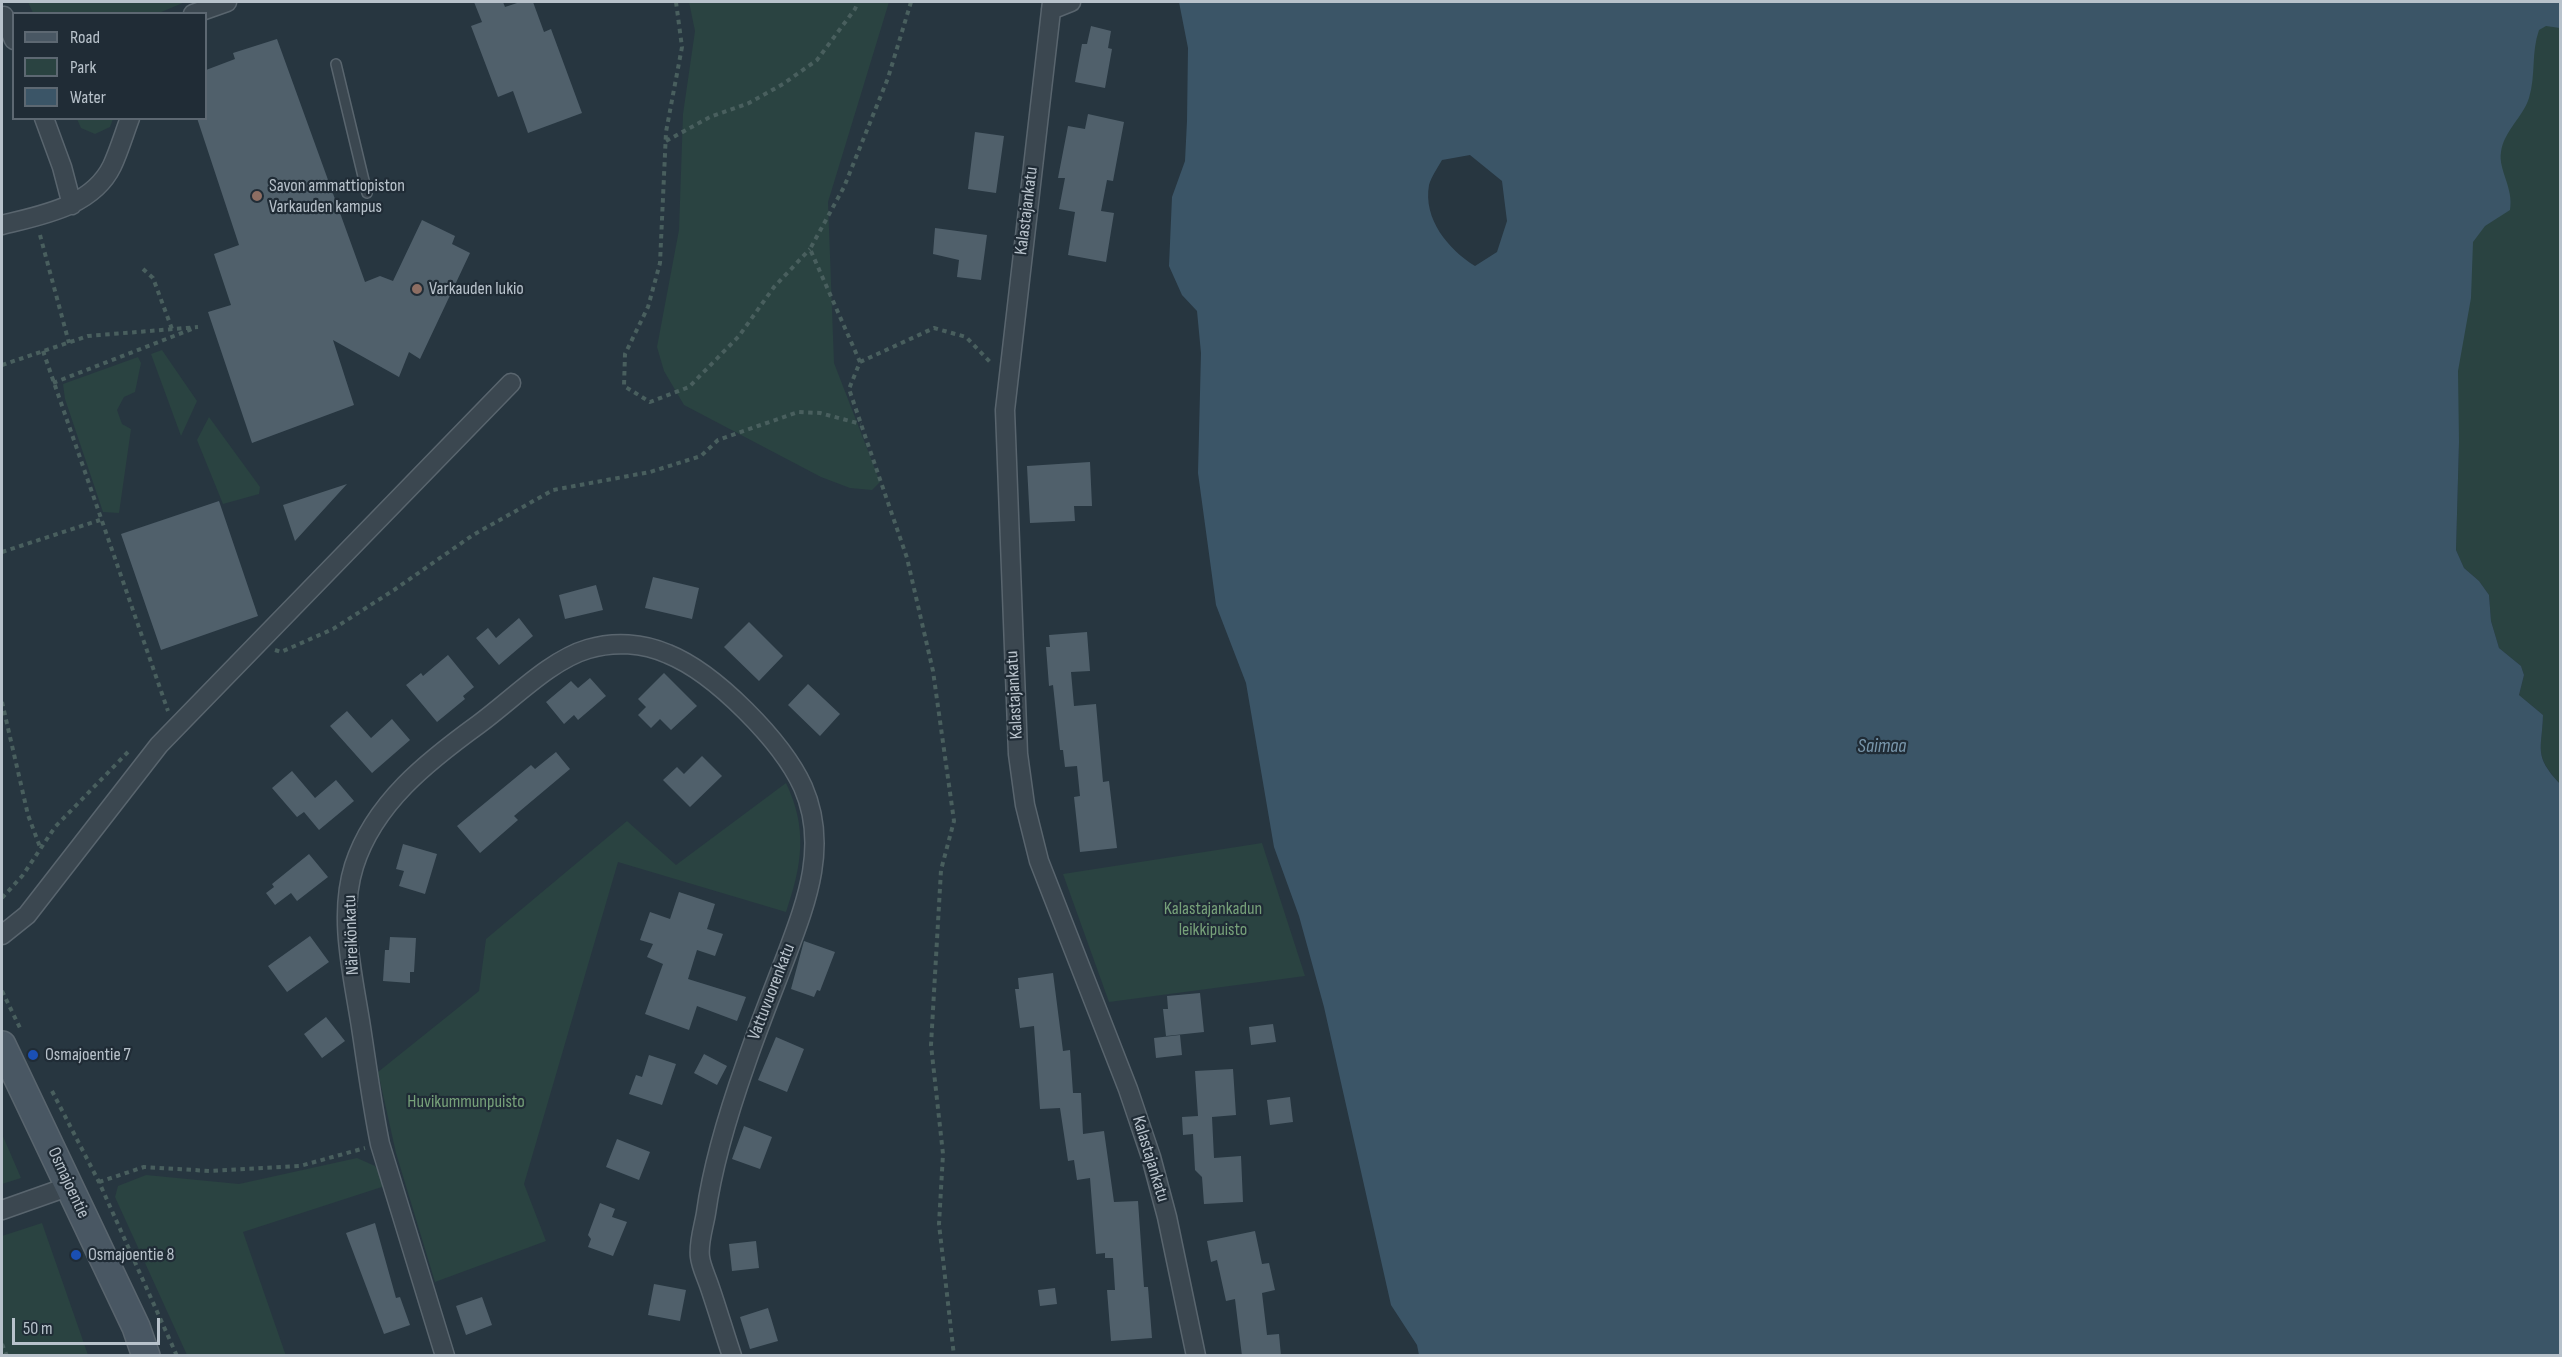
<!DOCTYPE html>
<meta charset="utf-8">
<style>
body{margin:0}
#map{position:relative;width:2562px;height:1357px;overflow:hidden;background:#273640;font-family:"Sofia Sans Condensed",sans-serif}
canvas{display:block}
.frame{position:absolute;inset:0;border:3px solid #b8c2cb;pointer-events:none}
.legend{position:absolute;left:12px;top:12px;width:195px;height:108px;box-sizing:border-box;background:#202c36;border:2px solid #5d6872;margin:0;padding:8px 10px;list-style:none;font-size:18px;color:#b8c2cb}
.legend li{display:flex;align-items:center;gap:12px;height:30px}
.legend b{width:30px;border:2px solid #5d6872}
.scale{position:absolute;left:12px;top:1318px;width:148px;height:27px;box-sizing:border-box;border:3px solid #b8c2cb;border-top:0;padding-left:8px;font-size:18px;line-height:21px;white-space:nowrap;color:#b8c2cb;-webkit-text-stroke:4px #202c36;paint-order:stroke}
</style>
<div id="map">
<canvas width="2562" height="1357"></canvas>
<div class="frame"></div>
<ul class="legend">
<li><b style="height:8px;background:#495763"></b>Road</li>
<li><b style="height:16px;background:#2a4341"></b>Park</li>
<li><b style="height:16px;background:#3b5567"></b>Water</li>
</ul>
<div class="scale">50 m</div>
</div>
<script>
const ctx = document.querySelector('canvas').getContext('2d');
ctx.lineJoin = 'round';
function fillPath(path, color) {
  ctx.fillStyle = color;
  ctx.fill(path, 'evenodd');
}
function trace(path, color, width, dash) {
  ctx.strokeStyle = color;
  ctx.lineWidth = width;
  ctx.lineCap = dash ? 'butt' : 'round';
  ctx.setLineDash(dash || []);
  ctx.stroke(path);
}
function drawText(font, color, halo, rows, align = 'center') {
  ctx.font = font + ' "Sofia Sans Condensed",sans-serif';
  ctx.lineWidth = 4.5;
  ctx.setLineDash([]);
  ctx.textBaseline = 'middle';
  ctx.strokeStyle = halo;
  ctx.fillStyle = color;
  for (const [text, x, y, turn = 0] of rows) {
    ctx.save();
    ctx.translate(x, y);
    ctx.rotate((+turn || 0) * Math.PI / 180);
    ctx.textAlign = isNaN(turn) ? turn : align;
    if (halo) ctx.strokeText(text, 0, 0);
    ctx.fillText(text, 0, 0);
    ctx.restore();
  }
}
const green = new Path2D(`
 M28,2h157l-26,11h-126z
 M689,2h200l-61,200 6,161 46,119 -8,8 -22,-2 -29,-11 -137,-72 -20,-34 -7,-24 22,-117 4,-116 12,-83z
 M2560,2v782c-27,-30 -18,-34 -17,-69l-24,-20 5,-20 -3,-9 -22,-18 -8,-27 -2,-26 -10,-14 -15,-13 -8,-18 3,-108 -34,-280 51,-125z
 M77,119v-1l36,1 -3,8 -15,7 -14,-6z
 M162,350l35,51 -16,35 -30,-82z
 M138,357l3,6 -6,29 -11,5 -7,13 5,14 9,5 -12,84 -16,-1 -38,-113 -2,-15z
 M209,417l51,70 -1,7 -36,10 -26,-64z
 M786,783c22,46 16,82 0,129l-168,-50 -94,322 22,57 -111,41 -39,-129 -18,-81 101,-81 7,-52 141,-118 49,44z
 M1262,843l43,133 -196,26 -46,-128z
 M2,1134l19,44 -19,6z
 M357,1158l18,8 13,19 -145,47 43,124 -99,-1 -72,-158 3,-11 28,-11 93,9z
 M42,1223l46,132h-86v-119z`);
const water = new Path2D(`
 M1179,2h1381v26l-14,-2 -7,4c-8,23 -3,45 -10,68 -6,19 -25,33 -28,54 -3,18 13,36 9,58l-25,16 -12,16 -2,56 -13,73 1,71 -3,108 8,18 15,13 10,14 2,26 8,27 22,18 3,9 -5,20 24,20c-1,35 -10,40 17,69v571h-1141l-2,-10 -26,-40 -67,-298 -25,-91 -25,-69 -28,-164 -30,-78 -18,-132 3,-120 -4,-42 -15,-16 -13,-29 3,-69 13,-36 2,-40 1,-73zM1470,155l32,26 5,40 -10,31 -22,14c-27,-17 -52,-47 -46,-81 2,-8 9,-18 13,-25z`);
const building = new Path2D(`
 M474,2h29l2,5 15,-5h13l11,30 7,-3 31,84 -54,20 -15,-42 -15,6 -27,-71 11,-4z
 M1091,26l20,5 -3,17 4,1 -7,39 -30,-6 7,-38h5z
 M277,39l88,243 15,-6 13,5 29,-61 33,16 -3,8 18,9 -50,106 -11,-7 -10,25 -66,-37 21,65 -102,38 -44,-131 23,-7 -17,-51 25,-9 -42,-127h9v-48l29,-11 -2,-6z
 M1088,114l36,8 -11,59 -6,-1 -6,31 13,2 -8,49 -38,-7 7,-43 -16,-3 6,-31h-7l10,-52 17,3z
 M975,132l29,4 -8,57 -28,-4z
 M935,228l52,7 -6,45 -24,-3 2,-17 -26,-6z
 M1090,462l2,44h-18l1,15 -45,2 -3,-57z
 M347,484l-52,57 -12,-36z
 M219,501l39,115 -97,34 -40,-116z
 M653,577l46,11 -7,31 -47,-11z
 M596,585l7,25 -38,9 -6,-24z
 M519,618l14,18 -34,29 -23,-27 12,-10 8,10z
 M749,622l34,34 -24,25 -35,-34z
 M1087,632l3,39 -19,1 3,34 22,-2 7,78 6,-1 8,67 -37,4 -6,-55 6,-1 -3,-30 -12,1 -2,-17h-3l-7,-65 -4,1 -3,-39h4l-1,-12z
 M448,655l26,32 -11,9 2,3 -28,23 -31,-37 15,-12 2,3z
 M664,673l33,33 -26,24 -11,-11 -9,9 -13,-13 8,-8 -8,-8z
 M590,678l16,18 -28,24 -4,-5 -10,9 -18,-22 25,-21 7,7z
 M808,684l32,30 -20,22 -32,-31z
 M347,711l24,27 21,-19 18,21 -38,33 -42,-47z
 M556,752l14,17 -56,47 4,4 -38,33 -23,-27 74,-61 4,4z
 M702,756l20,20 -32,31 -27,-27 14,-13 7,7z
 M292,771l23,27 21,-18 18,21 -35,29 -15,-18 -7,5 -25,-29z
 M403,844l34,10 -12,40 -26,-8 5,-15 -8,-2z
 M309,854l19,23 -31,24 -6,-8 -16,12 -9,-12 8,-6 -2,-3z
 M679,892l36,12 -8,25 16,5 -8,22 -18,-6 -9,29 58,18 -9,24 -40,-15 -8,24 -44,-16 18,-50 -16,-7 6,-13 -13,-4 10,-28 20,7z
 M310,936l19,26 -42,30 -19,-26z
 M390,937l26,1 -2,34h-4v11l-27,-2 2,-31h4z
 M804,941l31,11 -15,39 -3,-1 -3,7 -23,-8z
 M1053,973l10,78 7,-1 3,43h8l2,41 21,-3 10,71 24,-1 6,86h4l4,51 -41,3 -4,-51h8l-2,-32h-8v-5l-9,1 -6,-76 -13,2 -3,-20 -6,1 -8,-53 -20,1 -6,-83 -14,2 -5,-39h4l-1,-11z
 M1200,993l4,39 -38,4 -3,-27h5l-1,-13z
 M326,1017l19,24 -23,17 -18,-24z
 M1273,1024l3,18 -25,3 -2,-18z
 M1180,1035l2,20 -26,3 -2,-20z
 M776,1037l28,12 -17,43 -29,-12z
 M704,1054l23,12 -10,19 -23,-12z
 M649,1055l27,9 -14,41 -33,-11 7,-19 6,2z
 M1233,1069l3,46 -24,2 2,41 27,-2 2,46 -39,2 -2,-27 -7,-7 -2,-36 -10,1 -1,-18 16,-1 -3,-45z
 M1290,1097l3,25 -23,3 -3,-25z
 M744,1126l28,11 -12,32 -28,-10z
 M617,1139l33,13 -11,28 -33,-13z
 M600,1203l15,6 -3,8 15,5 -14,34 -25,-9 3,-8 -3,-4z
 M375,1223l21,75 4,-1 10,28 -26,9 -38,-101z
 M1255,1231l7,33 7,-1 6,27 -13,3 5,42 12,-1 2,22h-39l-7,-57 -9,2 -9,-41 -6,2 -4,-21z
 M756,1241l3,27 -27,3 -3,-27z
 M654,1284l32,6 -6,31 -32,-6z
 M1055,1288l2,16 -17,2 -2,-16z
 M482,1297l10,28 -26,10 -10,-29z
 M768,1308l10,33 -28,8 -10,-32z`);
const path = new Path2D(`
 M676,2l6,45 -16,85 -6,131 -12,44 -23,47 -1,32 26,16 39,-15 50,-51 35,-49 36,-38
 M911,2l-23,76 -44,109 -34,62 50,113 -11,27 58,169 26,113 21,150 -13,49 -10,175 12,109 -4,70 15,132
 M666,141l44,-24 39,-14 34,-19 34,-24 38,-51 3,-7
 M40,235l29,108
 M143,269l10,9 19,51
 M43,351l125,360
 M860,362l74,-34 32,9 26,27
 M2,365l86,-29 110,-9
 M53,383l139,-54
 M2,552l98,-32
 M275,650l6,2 52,-23 61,-39 79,-55 80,-45 97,-18 51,-16 17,-16 80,-28 22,1 41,11
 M2,702l26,113 12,32
 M2,898l21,-23 32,-48 73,-75
 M2,991l19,39
 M52,1091l47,91 78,174
 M99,1182l45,-15 66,4 90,-5 65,-18
 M2,1344l5,12`);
const lane = new Path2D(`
 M336,64l31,129`);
const street = new Path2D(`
 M1052,2l-47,408 13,344 7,51 14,56 89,228 23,68 16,60 29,139
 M1051,10l20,-8
 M193,14l34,-12
 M4,16l10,24
 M44,118l18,49 10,38
 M2,225c39,-10 90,-18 110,-59 7,-15 12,-32 18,-48
 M2,935l25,-20 132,-170 352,-362
 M2,1210l68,-24
 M445,1356l-65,-212c-8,-39 -13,-78 -19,-117 -8,-52 -23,-110 -7,-161 20,-63 74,-105 125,-142 33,-24 71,-64 109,-75 26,-8 55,-6 80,5 47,19 114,87 135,133 26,59 3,116 -18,172 -13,34 -27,69 -39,104 -17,48 -33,99 -40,150 -2,13 -8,30 -6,44 1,9 6,19 9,28 8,23 15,47 23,71`);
const secondary = new Path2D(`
 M2,1045l134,282 10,29`);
const markers = [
 [257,196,6,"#8d6e63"],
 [417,289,6,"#8d6e63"],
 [33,1055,6,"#1a4fb4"],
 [76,1255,6,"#1a4fb4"]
];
const poiNames = [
 ["Savon ammattiopiston",269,186],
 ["Varkauden kampus",269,207],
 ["Varkauden lukio",429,289],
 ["Osmajoentie 7",45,1055],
 ["Osmajoentie 8",88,1255]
];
const streetNames = [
 ["Kalastajankatu",1027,211,-83],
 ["Kalastajankatu",1015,695,-93],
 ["Näreikönkatu",352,935,-92],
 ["Vattuvuorenkatu",772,992,-69],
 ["Kalastajankatu",1150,1159,73],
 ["Osmajoentie",68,1183,65]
];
const parkNames = [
 ["Kalastajankadun",1213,909],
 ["leikkipuisto",1213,930],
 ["Huvikummunpuisto",466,1102]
];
const waterNames = [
 ["Saimaa",1882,747]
];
fillPath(green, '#2a4341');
fillPath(water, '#3b5567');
fillPath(building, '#50606b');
trace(lane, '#59656e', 12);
trace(street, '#59656e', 21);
trace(secondary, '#59656e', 30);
trace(path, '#495f5e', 4, [4.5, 4.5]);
trace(lane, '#3b4750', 9);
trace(street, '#3b4750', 18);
trace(secondary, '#495763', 27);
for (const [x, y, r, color] of markers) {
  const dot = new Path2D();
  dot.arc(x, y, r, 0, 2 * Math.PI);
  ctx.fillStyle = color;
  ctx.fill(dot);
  trace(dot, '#202c36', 2);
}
drawText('18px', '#b8c2cb', '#202c36', poiNames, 'left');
drawText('18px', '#b8c2cb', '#202c36', streetNames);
drawText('18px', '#76a079', '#202c36', parkNames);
drawText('italic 20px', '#7997ac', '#202c36', waterNames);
</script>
